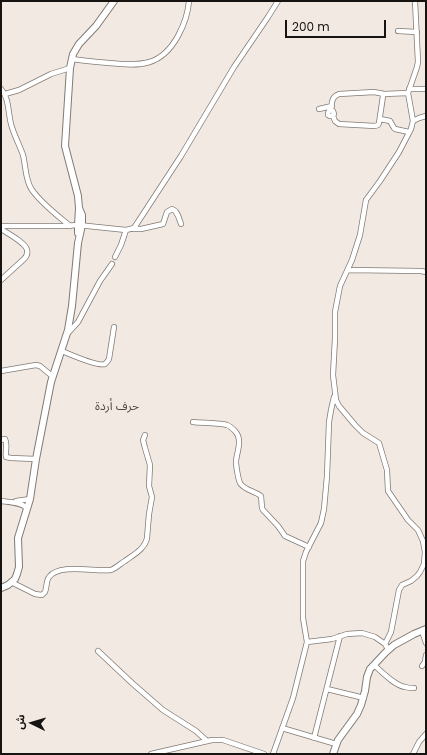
<!DOCTYPE html>
<meta charset="utf-8">
<style>
body{margin:0}
#map{position:relative;width:427px;height:755px;overflow:hidden;background:#f1e9e2;font-family:Poppins,"Noto Sans Arabic",sans-serif}
canvas{display:block}
.frame{position:absolute;inset:0;border:2px solid #161311;pointer-events:none}
.north{position:absolute;left:12px;top:703px;width:40px;height:40px;-webkit-text-stroke:3px #f1e9e2;paint-order:stroke;rotate:275deg;font-size:11px;font-weight:700;line-height:16px;text-align:center;color:#161311}
.north::after{content:'';display:block;margin:auto;width:14px;height:18px;background:#161311;clip-path:polygon(50% 0,100% 100%,50% 72%,0 100%)}
.scale{position:absolute;left:285px;top:20px;width:101px;height:18px;box-sizing:border-box;border:2px solid #161311;border-top:0;padding-left:5px;font-size:12px;line-height:14px;white-space:nowrap;color:#161311;-webkit-text-stroke:3px #f1e9e2;paint-order:stroke}
</style>
<div id="map">
<canvas width="427" height="755"></canvas>
<div class="frame"></div>
<div class="north">ش</div>
<div class="scale">200 m</div>
</div>
<script>
const ctx = document.querySelector('canvas').getContext('2d');
ctx.lineJoin = 'round';
function trace(path, color, width, dash) {
  ctx.strokeStyle = color;
  ctx.lineWidth = width;
  ctx.lineCap = dash ? 'butt' : 'round';
  ctx.setLineDash(dash || []);
  ctx.stroke(path);
}
function drawText(font, color, halo, rows, align = 'center') {
  ctx.font = font + ' Poppins,"Noto Sans Arabic",sans-serif';
  ctx.lineWidth = 3;
  ctx.setLineDash([]);
  ctx.textBaseline = 'middle';
  ctx.strokeStyle = halo;
  ctx.fillStyle = color;
  for (const [text, x, y, turn = 0] of rows) {
    ctx.save();
    ctx.translate(x, y);
    ctx.rotate((+turn || 0) * Math.PI / 180);
    ctx.textAlign = isNaN(turn) ? turn : align;
    if (halo) ctx.strokeText(text, 0, 0);
    ctx.fillText(text, 0, 0);
    ctx.restore();
  }
}
const minor = new Path2D(`
 M398,31l19,1
 M72,59c12,2 24,3 37,4 31,3 52,4 69,-27 6,-11 10,-22 11,-35
 M1,89c8,9 7,23 10,35 3,11 8,20 12,31 3,12 2,25 9,35 10,14 25,25 38,36
 M409,89h17
 M5,94l14,-4 32,-16 19,-6
 M319,109l13,-3
 M331,110l2,1 1,3 -1,2h-3l-2,-1v-2l1,-2 2,-1c1,-7 0,-13 8,-16l35,-2 10,2 24,-1
 M333,116l2,5 4,3 36,2 3,-1 1,-2 4,-27 1,-2
 M380,119l10,2 4,7 1,1 14,3
 M413,121l6,-3 7,-2
 M1,226h63l14,-1 48,5 8,-2 47,-72 53,-89 34,-50 10,-16
 M1,229c6,4 25,14 26,21 1,4 -1,7 -3,9l-23,21
 M133,229h8l22,-5 4,-12 5,-3c6,2 7,10 9,15
 M115,257l6,-12 5,-15
 M348,270l73,1 5,1
 M68,333l10,-11 22,-41 12,-17
 M62,351c7,3 37,16 43,13 2,-2 3,-3 4,-5l5,-32
 M1,371l35,-6 4,1 12,10
 M193,422c9,1 26,1 34,3 3,1 6,4 8,6 8,9 2,20 1,30 0,5 2,17 4,22 4,7 15,8 21,13l1,12 1,2 15,16 7,10 24,11
 M1,440l4,-1c3,5 0,12 1,18l5,1 25,1
 M1,501c9,1 19,1 26,7
 M16,501l14,-2
 M11,582l24,12 7,1 3,-3c2,-5 1,-11 4,-15 11,-14 46,-5 62,-7 5,-2 9,-6 14,-9 8,-6 20,-12 22,-23l2,-24 3,-17 -3,-11 1,-21 -5,-17 -2,-8 2,-5
 M422,631l4,12
 M307,642l25,-3 15,-5 15,-1 13,4 10,7
 M388,649l-3,-5 6,-12 8,-42 3,-5 9,-4 6,-5 3,-4 4,-8 1,-12 -2,-11 -5,-11 -10,-10 -20,-29 -1,-21 -8,-27 -16,-10 -8,-8 -16,-19 -3,-6 -3,-25 2,-37v-26l5,-26 12,-26 8,-25 6,-35 14,-19 19,-29 12,-23 2,-8 -5,-28 9,-26 1,-5 -3,-61
 M98,651l34,32 31,27 33,21 11,10
 M374,665c8,7 20,20 31,22 3,1 6,1 9,1
 M422,666l3,-4 1,-7
 M327,689l37,9
 M282,728l54,16
 M314,738l26,-102
 M151,754l61,-14h11l41,14
 M273,754l20,-56 14,-56 -4,-24v-57l3,-9 15,-29 3,-14 3,-33 2,-54 2,-12 3,-13
 M413,754l6,-12 7,-8`);
const major = new Path2D(`
 M78,233v-8l1,-17 -1,-12 -13,-50 5,-78 3,-14 6,-10 17,-18 18,-25
 M1,588l7,-3 7,-6 2,-5 2,-7 -1,-29 12,-39 6,-40 15,-77 17,-52 4,-24 6,-63 4,-18v-10l-3,-7
 M333,754l5,-14 19,-26 4,-9 4,-14 2,-14 3,-8 16,-17 8,-7 20,-11 12,-5`);
const quarterNames = [
 ["حرف أردة",117,407]
];
trace(minor, '#817a74', 6);
trace(major, '#817a74', 8);
trace(minor, '#fff', 4.5);
trace(major, '#fff', 6);
drawText('12px', '#504943', '#f1e9e2', quarterNames);
</script>
